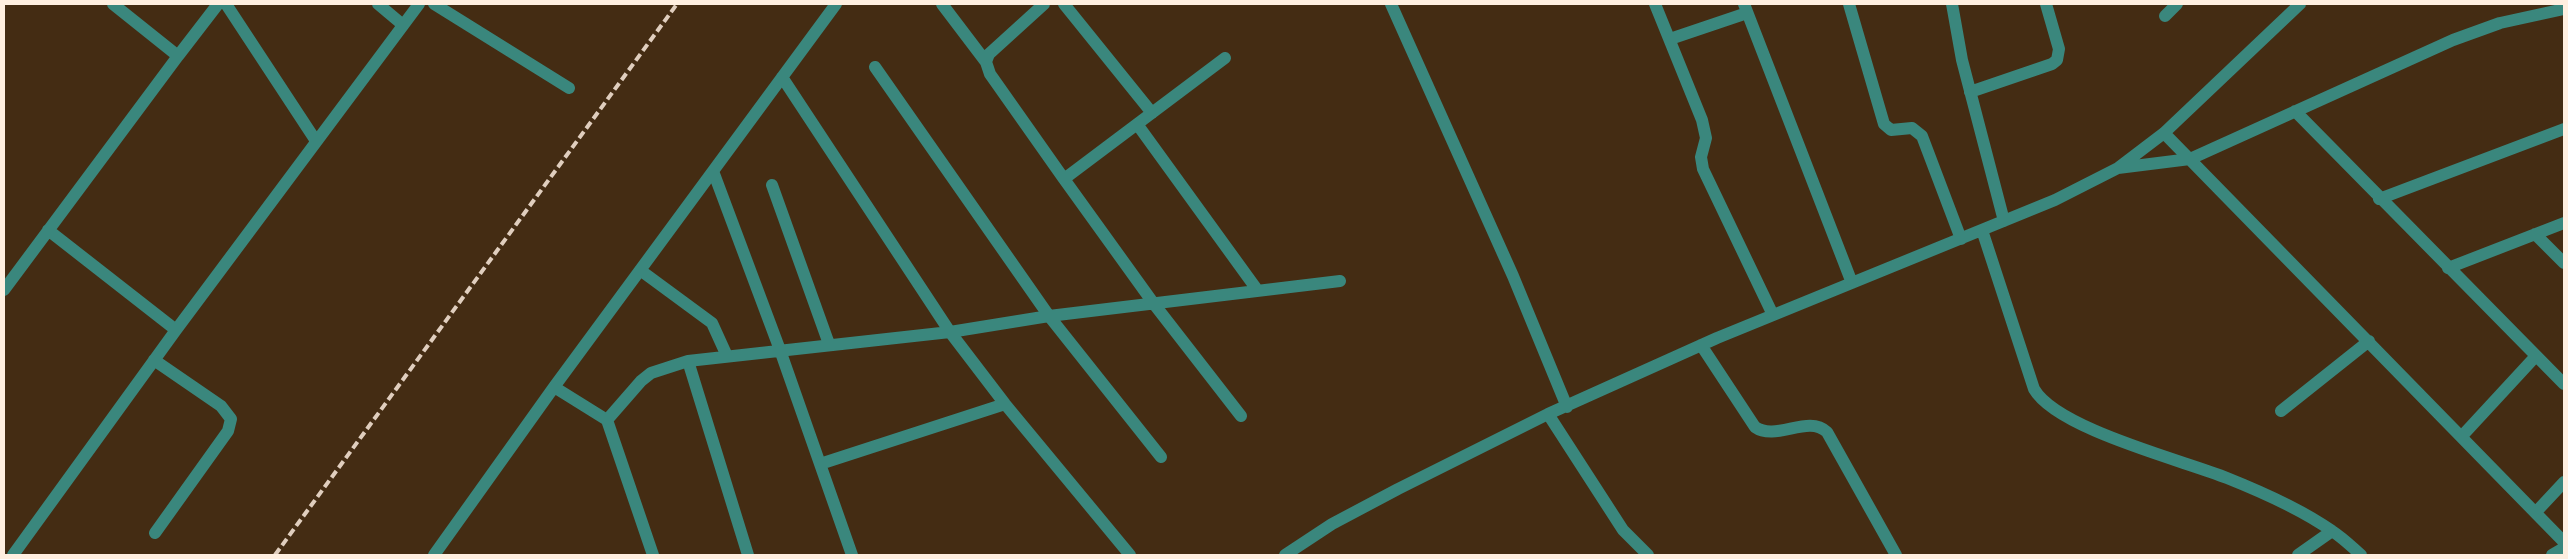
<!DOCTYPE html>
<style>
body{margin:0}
#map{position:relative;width:2568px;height:559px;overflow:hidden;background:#442c13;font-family:"Roboto Condensed",sans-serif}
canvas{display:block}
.frame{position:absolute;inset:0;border:5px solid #ffefe0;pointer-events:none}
</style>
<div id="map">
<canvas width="2568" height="559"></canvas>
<div class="frame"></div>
</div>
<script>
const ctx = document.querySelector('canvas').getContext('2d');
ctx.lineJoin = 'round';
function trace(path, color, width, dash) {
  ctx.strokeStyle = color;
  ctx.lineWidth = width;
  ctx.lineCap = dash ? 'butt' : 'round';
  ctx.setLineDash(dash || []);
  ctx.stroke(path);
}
const minor = new Path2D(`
 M113,4l65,52 40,-52
 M226,4l90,137
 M378,4l25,21
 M434,4l135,84
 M942,4l44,58
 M1044,4l-55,50 -3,8 4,12 74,105
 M1064,4l88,109
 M1391,4l122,272 54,131
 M1655,4l47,116 4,18 -5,19 2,12 70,146
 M1744,4l108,279
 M1849,4l35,120 7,6 21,-2 10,8 39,103
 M1952,4l10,56 42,161
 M2165,16l12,-12
 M1670,39l77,-26
 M1225,58l-161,121 90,125 87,112
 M875,67l174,249 112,141
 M782,77l168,255 55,72 125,151
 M1970,92l82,-28 5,-4 2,-11 -13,-45
 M2295,111l269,273
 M1137,124l121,167
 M2164,133l400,409
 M2118,168l72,-9 263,-119 47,-17 64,-14
 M713,171l67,179 72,205
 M772,185l57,159
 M2379,199l185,-70
 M48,230l128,100
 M1982,230l52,159c23,40 148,71 193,89 35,14 74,31 105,53 11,7 20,16 29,24
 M2535,234l29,29
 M2448,268l116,-45
 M640,270l72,53 15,33
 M4,290l174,-234
 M1701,345l54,82c21,15 53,-13 72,5l69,123
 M154,360l67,46 10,13 -3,12 -73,102
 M688,361l60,194
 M554,387l53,33 34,-39 10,-8 37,-12 262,-29 99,-16 291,-35
 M2281,411l88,-70
 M1548,414l75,116 25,25
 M607,420l46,135
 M2462,436l73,-79
 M820,464l185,-60
 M2536,512l28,-30
 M13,555l163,-225 243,-326
 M434,555l120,-168 282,-383
 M1285,555l47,-31 66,-35 150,-75 169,-76 338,-138 63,-32 46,-35 136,-129
 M2298,555l34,-24
 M2552,555l12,-7`);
const rail = new Path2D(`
 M275,555l402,-551`);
trace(minor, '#3a877d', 12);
trace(rail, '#e0cebe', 4, [8, 4]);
</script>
